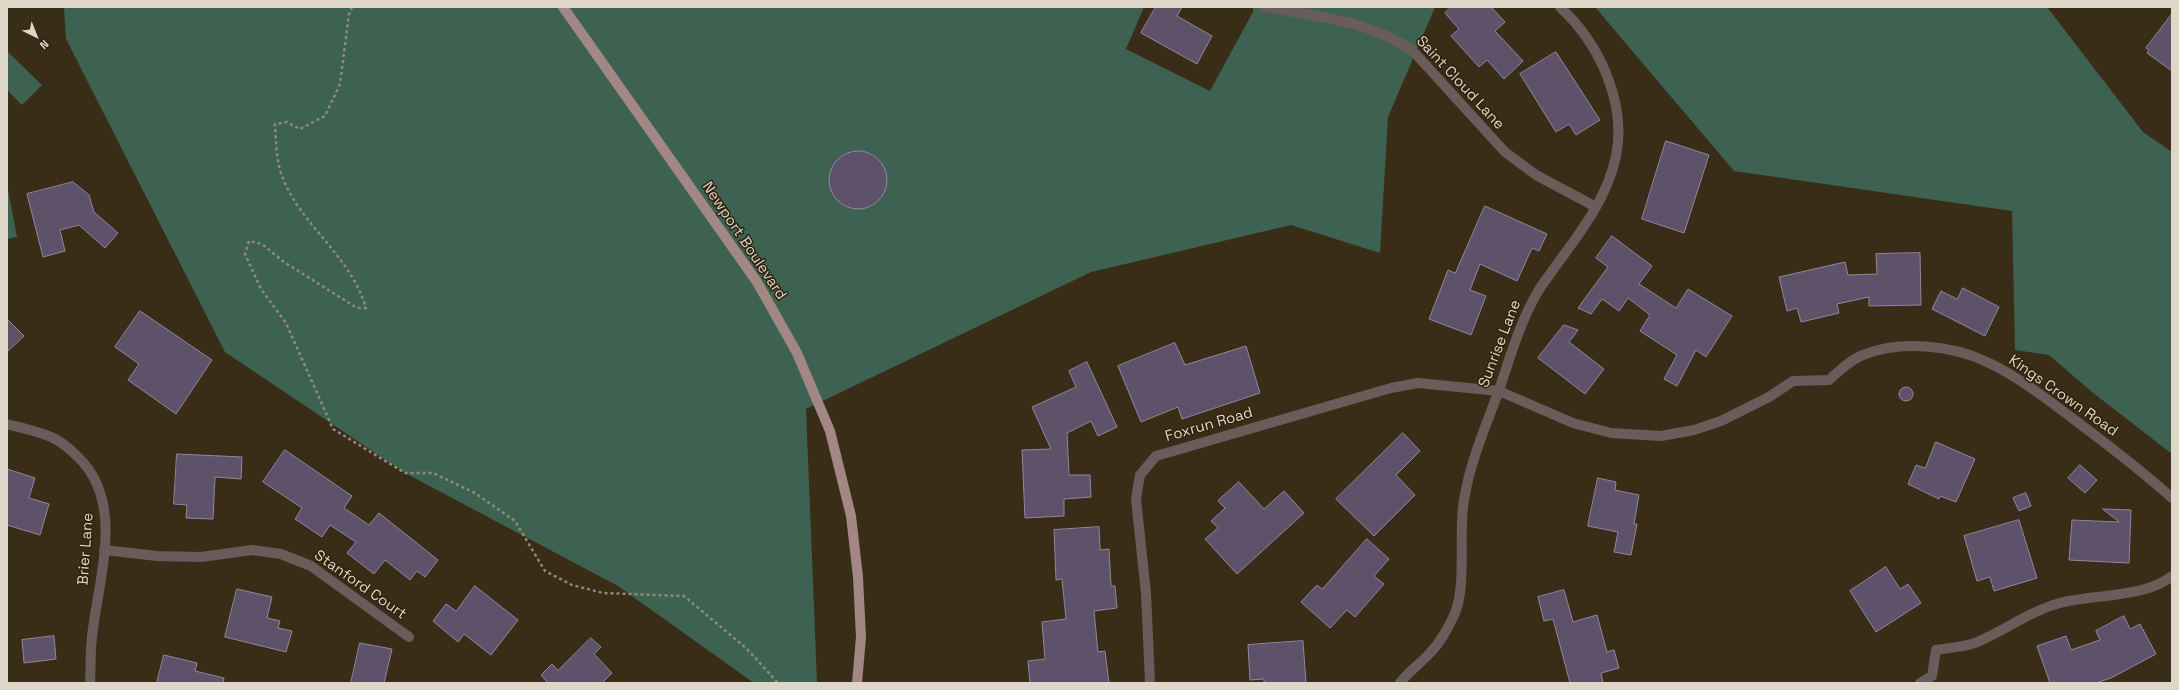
<!DOCTYPE html>
<style>
body{margin:0}
#map{position:relative;width:2179px;height:690px;overflow:hidden;background:#3a2d17;font-family:"Space Grotesk",sans-serif}
canvas{display:block}
.frame{position:absolute;inset:0;border:8px solid #ded6c9;pointer-events:none}
.north{position:absolute;left:16px;top:16px;width:40px;height:40px;-webkit-text-stroke:3px #30230d;paint-order:stroke;rotate:137deg;font-size:11px;font-weight:700;line-height:16px;text-align:center;color:#ded6c9}
.north::after{content:'';display:block;margin:auto;width:14px;height:18px;background:#ded6c9;clip-path:polygon(50% 0,100% 100%,50% 72%,0 100%)}
</style>
<div id="map">
<canvas width="2179" height="690"></canvas>
<div class="frame"></div>
<div class="north">N</div>
</div>
<script>
const ctx = document.querySelector('canvas').getContext('2d');
ctx.lineJoin = 'round';
function fillPath(path, color) {
  ctx.fillStyle = color;
  ctx.fill(path, 'evenodd');
}
function trace(path, color, width, dash) {
  ctx.strokeStyle = color;
  ctx.lineWidth = width;
  ctx.lineCap = dash ? 'butt' : 'round';
  ctx.setLineDash(dash || []);
  ctx.stroke(path);
}
function drawText(font, color, halo, rows, align = 'center') {
  ctx.font = font + ' "Space Grotesk",sans-serif';
  ctx.lineWidth = 3;
  ctx.setLineDash([]);
  ctx.textBaseline = 'middle';
  ctx.strokeStyle = halo;
  ctx.fillStyle = color;
  for (const [text, x, y, turn = 0] of rows) {
    ctx.save();
    ctx.translate(x, y);
    ctx.rotate((+turn || 0) * Math.PI / 180);
    ctx.textAlign = isNaN(turn) ? turn : align;
    if (halo) ctx.strokeText(text, 0, 0);
    ctx.fillText(text, 0, 0);
    ctx.restore();
  }
}
const green = new Path2D(`
 M64,7h1080l-18,42 84,42 43,-79v-5h182l-47,110 -8,136 -89,-28 -200,47 -285,137 11,274h-63l-136,-97 -213,-113 -180,-121 -159,-313z
 M1595,7h452l96,125 29,20v302l-80,-62 -43,-37 -34,-5 -3,-139 -278,-40z
 M7,51l35,34 -20,20 -15,-15z
 M7,184l10,53 -10,2z`);
const building = new Path2D(`
 M1156,7h26l-5,9 35,20 -15,28 -56,-31z
 M1451,7h40l14,15 -10,9 28,30 -19,18 -17,-19 -8,7 -28,-31 8,-7 -14,-16z
 M2172,14v57l-25,-18 2,-3 -3,-2z
 M1556,52l44,68 -24,15 -7,-11 -13,8 -36,-58z
 M1666,141l43,14 -25,78 -42,-14z
 M829 180a29 29 0 1 1 58 0a29 29 0 1 1-58 0Z
 M73,182l16,13 5,17 24,21 -13,15 -26,-23 -19,5 5,21 -22,6 -16,-63z
 M1485,206l62,28 -8,17 -7,-3 -15,33 -37,-17 -10,26 16,6 -15,39 -42,-16 19,-49 7,3z
 M1612,236l40,30 -13,18 37,24 12,-19 44,27 -26,41 -10,-7 -19,36 -13,-7 13,-24 -37,-24 10,-16 -22,-17 -9,13 -17,-12 -11,15 -13,-6 30,-41 -12,-9z
 M1920,253l1,52 -52,1v-9l-32,7 2,9 -38,9 -4,-14 -10,3 -8,-34 66,-15 3,13 29,-1 -1,-20z
 M1963,288l36,19 -14,29 -53,-27 9,-18 16,8z
 M140,311l72,49 -36,54 -48,-34 11,-16 -24,-17z
 M7,319l17,17 -17,16z
 M1564,325l14,5 -9,12 35,27 -19,25 -47,-36z
 M1175,343l10,22 61,-19 14,47 -78,26 -4,-12 -37,15 -23,-56z
 M1087,362l30,65 -19,9 -7,-15 -24,12 2,42h21l1,22 -27,2v17l-39,2 -3,-68 29,-1 -19,-42 44,-20 -7,-16z
 M1899 394a7 7 0 1 1 14 0a7 7 0 1 1-14 0Z
 M1403,433l17,18 -24,24 19,20 -41,41 -38,-37z
 M1936,442l39,17 -19,43 -16,-6 -1,3 -31,-15 8,-19 9,3z
 M285,450l67,46 -8,12 25,17 10,-12 59,47 -13,17 -8,-6 -7,9 -25,-20 -11,14 -27,-21 9,-11 -26,-17 -8,12 -27,-18 7,-11 -39,-26z
 M177,454l65,3 -1,22 -26,-2 -2,42 -27,-1 1,-13 -13,-1z
 M2080,465l17,15 -12,13 -17,-15z
 M7,469l28,9 -6,20 20,6 -9,31 -33,-10z
 M1598,478l18,4 -1,8 24,5 -5,29h3l-6,31 -17,-3 4,-20 -30,-6z
 M1239,482l25,27 20,-18 20,22 -67,61 -32,-35 13,-11 -7,-7 14,-13 -7,-7z
 M2026,493l5,13 -12,5 -6,-13z
 M2103,509l28,1 -2,53 -60,-3 3,-40 47,2z
 M2019,520l18,58 -43,13 -4,-14 -13,4 -13,-45z
 M1099,527l1,23 9,-1 2,37h4l2,22 -23,3 4,41 7,-1 4,32h-79l-2,-22 17,-2 -3,-37 24,-3 -4,-40 -6,1 -2,-50z
 M1367,539l22,20 -15,17 10,8 -29,33 -8,-7 -17,18 -29,-26 16,-17 5,4z
 M1886,567l14,22 8,-5 13,19 -45,29 -26,-41z
 M475,586l43,34 -27,35 -27,-21 -6,8 -25,-21 13,-17 10,7z
 M237,589l35,8 -5,21 13,3 -2,7 14,3 -6,21 -61,-15z
 M1564,590l9,32 24,-7 10,37 7,-2 5,18 -18,5 2,10h-33l-17,-64 -9,2 -6,-24z
 M2124,616l6,13 10,-5 16,30 -45,24 -15,5h-46l-13,-37 29,-10 5,14 29,-10 -4,-9z
 M54,636l2,23 -32,4 -2,-23z
 M591,638l10,9 -7,7 18,19 -10,10h-56l1,-1 -6,-7 11,-11 6,6z
 M1303,641l3,42h-42v-4l-14,1 -2,-35z
 M360,643l32,6 -8,34h-33z
 M164,655l33,8 -2,8 29,7 -1,5h-66z`);
const path = new Path2D(`
 M352,7l-3,7 -9,70 -15,32 -25,13 -13,-7 -12,2c1,17 1,36 7,52 18,49 68,78 84,132h-9l-73,-46 -22,-18 -13,-3 -4,13 16,35 25,34 47,106 72,44h28l42,20 40,28 30,50 27,14 31,8 81,3 63,53 31,34`);
const minor = new Path2D(`
 M1265,7c50,9 106,14 148,44l92,101 31,23 60,32
 M7,424c14,4 30,7 44,13 10,4 19,12 27,20 48,46 20,122 14,180 -2,15 -1,31 -2,46
 M104,550l53,6 44,1 51,-7 29,4 30,12 98,71
 M1150,683l-4,-90 -10,-94 4,-24 16,-19 235,-68 27,-5 81,8 74,32 38,10 50,3 33,-6 27,-9 48,-24 24,-16 36,-1c10,-9 21,-20 34,-25 37,-15 89,-10 124,7 34,16 64,40 93,62 32,24 63,48 92,74
 M1400,683c8,-11 20,-19 29,-29 12,-12 19,-26 26,-41 12,-30 3,-80 9,-113 6,-38 22,-74 35,-110 11,-32 20,-65 37,-95 5,-10 13,-19 19,-28 25,-34 52,-68 61,-111 11,-53 -17,-113 -56,-149
 M1920,683l12,-7 4,-26c12,-2 27,-3 39,-7 29,-12 55,-32 85,-40 34,-9 85,-5 112,-27`);
const major = new Path2D(`
 M563,7l194,275 40,71 33,78 21,85 7,61 3,60 -4,46`);
const streetNames = [
 ["Saint Cloud Lane",1460,83,47],
 ["Newport Boulevard",744,241,56],
 ["Sunrise Lane",1500,344,-69],
 ["Kings Crown Road",2063,396,35],
 ["Foxrun Road",1209,425,-16],
 ["Brier Lane",86,549,-86],
 ["Stanford Court",360,585,35]
];
fillPath(green, '#3e6251');
fillPath(building, '#5e526a');
trace(building, '#92869f', 1);
trace(path, '#938978', 2.5, [3, 3]);
trace(minor, '#695c5b', 10);
trace(major, '#a28785', 10);
drawText('15px', '#ded6c9', '#30230d', streetNames);
</script>
